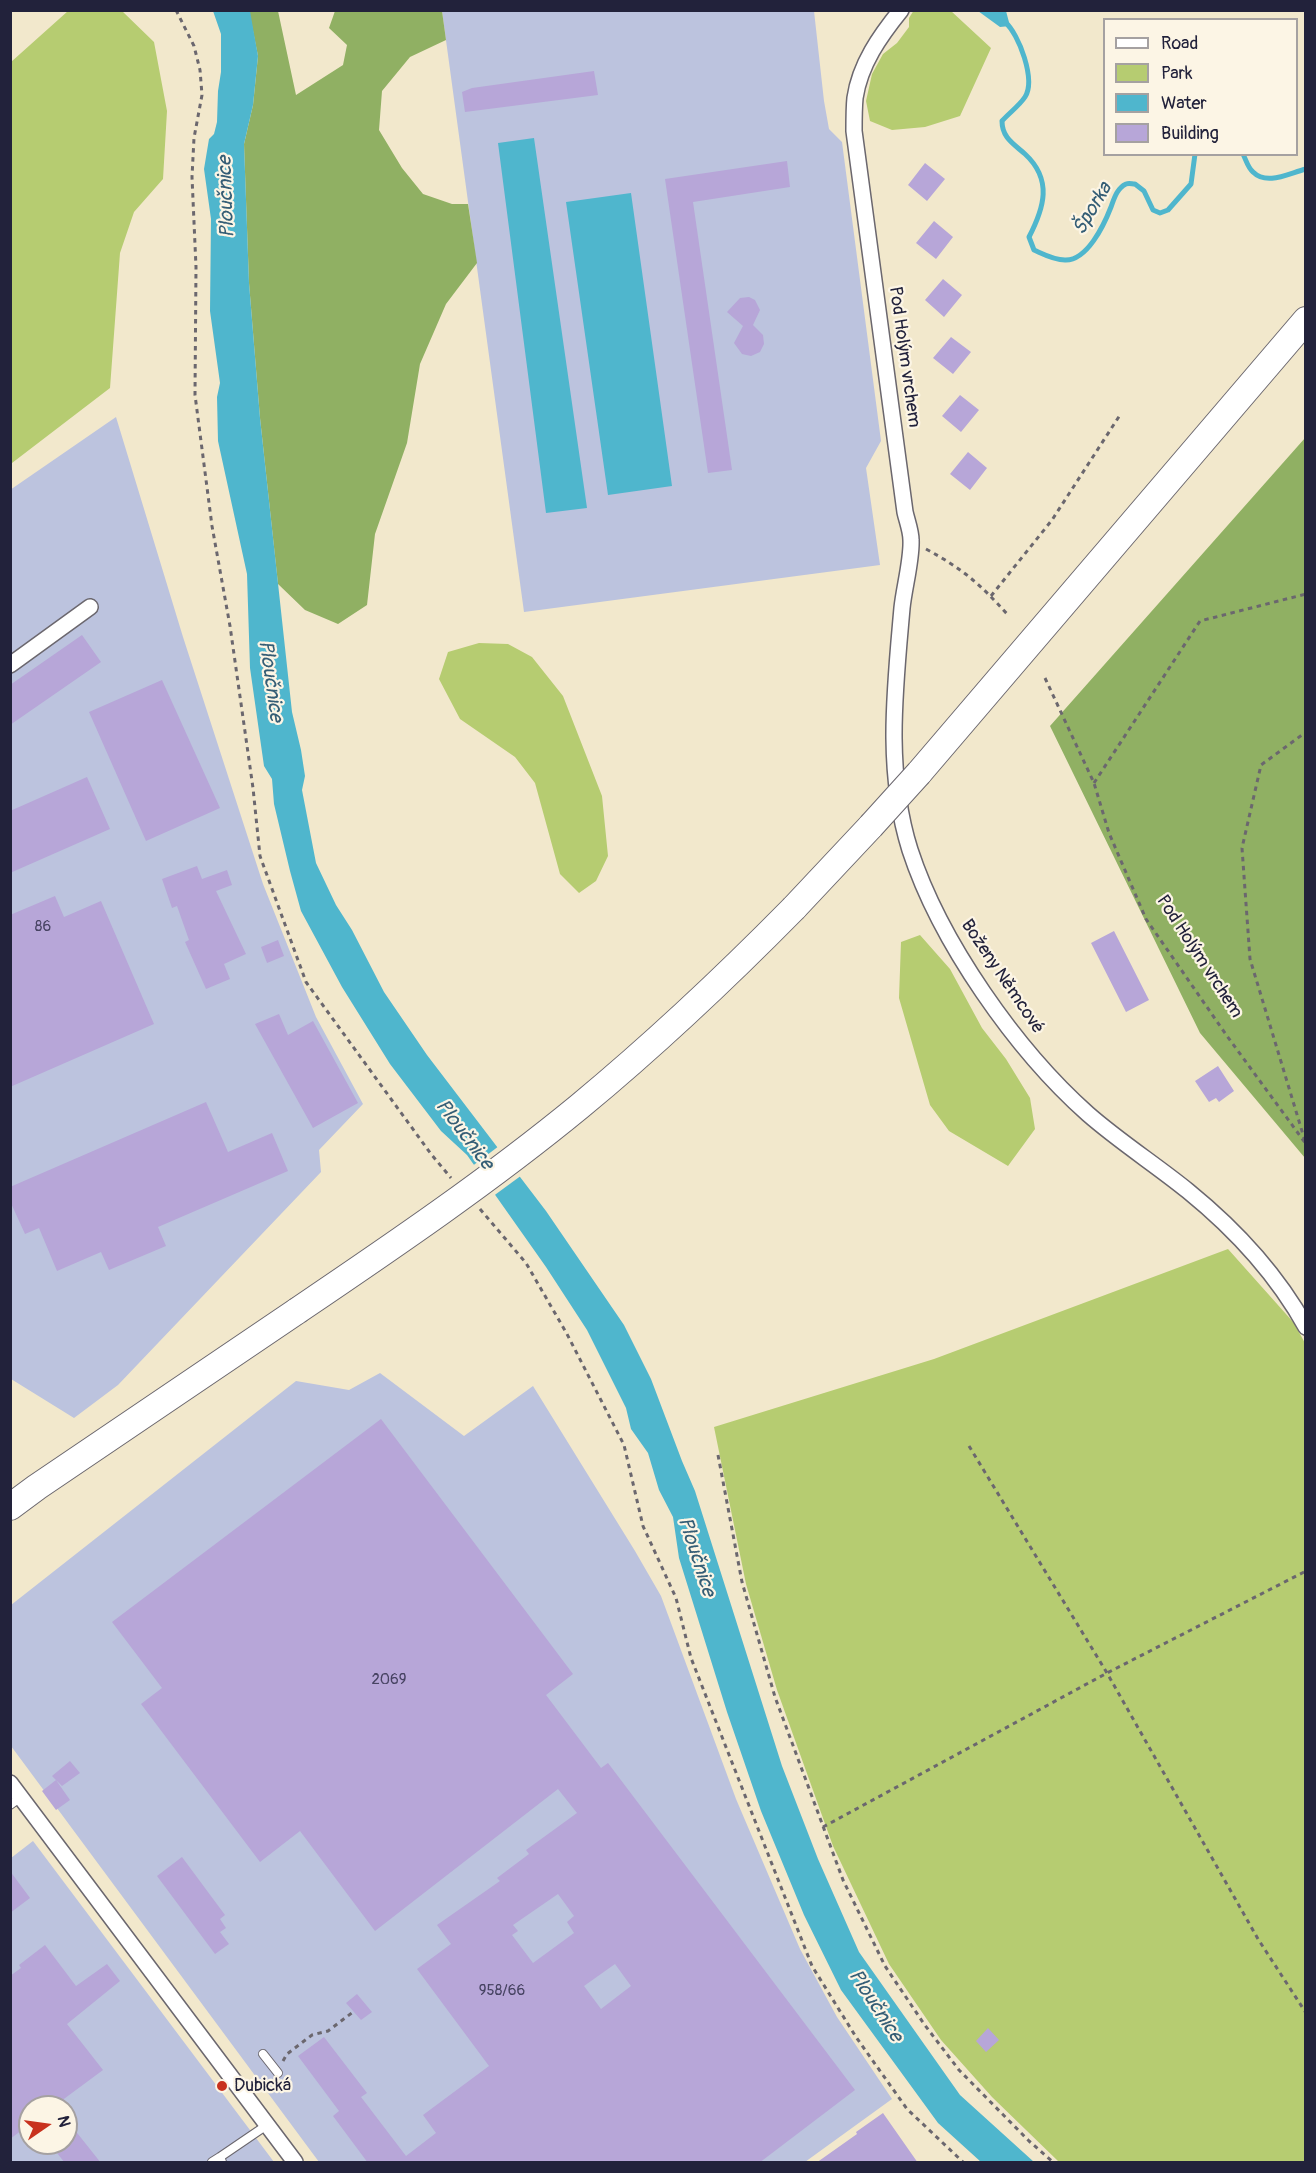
<!DOCTYPE html>
<meta charset="utf-8">
<style>
body{margin:0}
#map{position:relative;width:1316px;height:2173px;overflow:hidden;background:#f2e8cc;font-family:Pangolin,sans-serif}
canvas{display:block}
.frame{position:absolute;inset:0;border:12px solid #22223b;pointer-events:none}
.legend{position:absolute;left:1103px;top:18px;width:195px;height:138px;box-sizing:border-box;background:#fcf5e5;border:2px solid #a5a1a1;margin:0;padding:8px 10px;list-style:none;font-size:18px;color:#22223b}
.legend li{display:flex;align-items:center;gap:12px;height:30px}
.legend b{width:30px;border:2px solid #a5a1a1}
.north{position:absolute;left:18px;top:2095px;width:60px;height:60px;box-sizing:border-box;background:#fcf5e5;border:2px solid #a5a1a1;border-radius:50%;rotate:77deg;font-size:16px;font-weight:700;line-height:24px;text-align:center;color:#22223b}
.north::after{content:'';display:block;margin:auto;width:21px;height:27px;background:#c8321e;clip-path:polygon(50% 0,100% 100%,50% 72%,0 100%)}
</style>
<div id="map">
<canvas width="1316" height="2173"></canvas>
<div class="frame"></div>
<ul class="legend">
<li><b style="height:8px;background:#fff"></b>Road</li>
<li><b style="height:16px;background:#b6cc71"></b>Park</li>
<li><b style="height:16px;background:#4fb6cd"></b>Water</li>
<li><b style="height:16px;background:#b7a6d8"></b>Building</li>
</ul>
<div class="north">N</div>
</div>
<script>
const ctx = document.querySelector('canvas').getContext('2d');
ctx.lineJoin = 'round';
function fillPath(path, color) {
  ctx.fillStyle = color;
  ctx.fill(path, 'evenodd');
}
function trace(path, color, width, dash) {
  ctx.strokeStyle = color;
  ctx.lineWidth = width;
  ctx.lineCap = dash ? 'butt' : 'round';
  ctx.setLineDash(dash || []);
  ctx.stroke(path);
}
function drawText(font, color, halo, rows, align = 'center') {
  ctx.font = font + ' Pangolin,sans-serif';
  ctx.lineWidth = 4.5;
  ctx.setLineDash([]);
  ctx.textBaseline = 'middle';
  ctx.strokeStyle = halo;
  ctx.fillStyle = color;
  for (const [text, x, y, turn = 0] of rows) {
    ctx.save();
    ctx.translate(x, y);
    ctx.rotate((+turn || 0) * Math.PI / 180);
    ctx.textAlign = isNaN(turn) ? turn : align;
    if (halo) ctx.strokeText(text, 0, 0);
    ctx.fillText(text, 0, 0);
    ctx.restore();
  }
}
const industrial = new Path2D(`
 M442,11h372l10,90 5,28 13,13 39,299 -15,27 14,97 -356,47z
 M116,417l67,220 80,247 53,133 47,87 -44,46 2,22 -203,213 -44,33 -63,-39 -1,-889z
 M380,1373l84,63 69,-50 102,165 26,45 75,203 64,150 37,68 55,82 -87,63h-486l-308,-416v-141l285,-224 53,9z
 M33,1841l241,321h-263v-304zM30,2107h36v36h-36z`);
const green = new Path2D(`
 M914,10l37,1 40,37 -31,68 -35,11 -33,3 -22,-9 -4,-20 6,-27 11,-20 14,-11 12,-16v-9z
 M68,11h54l32,31 13,69 -4,68 -29,33 -14,41 -10,135 -98,75 -1,-401z
 M479,643l29,1 24,13 31,39 39,100 6,60 -12,25 -17,12 -19,-19 -25,-91 -20,-26 -55,-38 -21,-40 9,-27z
 M920,935l30,34 32,59 24,31 24,39 5,31 -27,37 -59,-35 -19,-26 -31,-107 2,-56z
 M1228,1249l66,74 12,22 -1,817h-246l-67,-65 -51,-57 -52,-76 -56,-118 -56,-156 -31,-106 -32,-157 220,-68z`);
const forest = new Path2D(`
 M249,11h29l18,84 47,-30 4,-20 -18,-17 6,-17h107l4,29 -36,17 -28,34 -3,39 23,38 21,26 29,10h16l9,59 -31,41 -26,60 -13,79 -32,91 -8,71 -29,19 -33,-14 -27,-26 -18,-166 -11,-135 -5,-139 9,-39 5,-49z
 M1305,438v720l-105,-125 -150,-307z`);
const water = new Path2D(`
 M213,11h37l8,45 -5,49 -9,39 5,139 11,135 32,294 9,38 4,26 -3,14 14,73 20,42 16,25 32,62 43,63 119,156 78,114 27,54 31,82 13,30 87,275 36,93 41,93 101,143 74,67h-53l-43,-39 -97,-133 -37,-75 -43,-104 -34,-99 -48,-154 -6,-41 -14,-27 -11,-37 -17,-24 -5,-21 -39,-78 -41,-63 -79,-112 -26,-24 -51,-67 -48,-77 -41,-76 -11,-40 -16,-67 -2,-25 -8,-13 -14,-98 -3,-94 -29,-133 -1,-44 3,-14 -10,-72 1,-92 -7,-50 5,-30 5,-5 3,-12 1,-31 3,-19v-38z
 M978,11h28l4,15 -10,1z
 M534,138l53,370 -41,5 -48,-370z
 M631,193l41,293 -64,9 -42,-293z`);
const pier = new Path2D(`
 M499,1146l23,29 -30,22 -21,-30z`);
const stream = new Path2D(`
 M1005,22c14,12 31,58 20,75 -6,9 -16,16 -23,24 0,17 12,23 23,33 28,26 19,54 4,83l5,13c9,4 20,10 31,10 22,1 39,-35 46,-53 3,-8 6,-19 15,-23 3,-1 6,0 9,0l9,7 9,19 7,3 8,-3 23,-26 4,-30
 M1243,154c3,6 5,14 10,18 14,14 36,1 53,-3`);
const building = new Path2D(`
 M594,71l4,24 -133,17 -3,-20 10,-4z
 M787,161l3,26 -97,15 39,268 -24,3 -43,-294z
 M925,163l20,16 -18,22 -19,-16z
 M934,221l19,16 -17,22 -20,-16z
 M943,279l19,16 -18,22 -19,-17z
 M749,297l6,3 5,10 -7,15 10,10 1,9 -4,8 -9,4 -9,-2 -8,-11 9,-17 -16,-14 13,-14z
 M951,337l20,15 -18,22 -20,-16z
 M960,395l19,15 -18,22 -19,-16z
 M968,452l19,16 -17,22 -20,-16z
 M82,635l19,27 -91,63v-40z
 M162,680l58,128 -74,33 -57,-129z
 M87,777l23,52 -100,44v-62z
 M197,866l5,13 25,-9 5,15 -16,6 30,63 -22,10 6,15 -24,10 -21,-47 4,-2 -12,-34 -5,2 -10,-29z
 M55,896l9,21 37,-16 53,123 -144,63v-172z
 M1114,931l35,69 -23,12 -35,-69z
 M278,940l6,16 -17,7 -6,-16z
 M279,1014l9,21 25,-14 45,82 -45,25 -58,-104z
 M1218,1066l16,25 -15,11 -3,-4 -7,4 -14,-21z
 M206,1102l22,50 44,-19 16,38 -130,56 8,19 -57,24 -8,-18 -44,19 -18,-43 -14,6 -15,-33v-14z
 M381,1419l192,255 -27,21 55,73 7,-5 247,327 -96,73h-391l-35,-47 6,-5 -41,-55 26,-19 43,56 -6,4 45,59 30,-23 -13,-18 66,-49 -72,-97 34,-25 -14,-19 63,-44 -3,-3 32,-24 -3,-4 51,-37 -19,-24 -183,142 -75,-100 -40,31 -119,-158 21,-16 -50,-66zM558,1894l16,22 -7,6 7,11 -41,30 -21,-28 6,-4 -5,-6zM615,1964l16,22 -30,23 -17,-23z
 M70,1761l10,12 -18,13 -10,-10z
 M56,1780l14,20 -14,10 -14,-19z
 M182,1857l43,58 -5,4 6,9 -6,4 9,12 -14,10 -58,-78z
 M10,1871l20,27 -20,15z
 M45,1945l31,41 31,-22 13,17 -53,43 36,46 -50,37h-23v17l-20,15v-163l11,-8 -2,-3z
 M357,1994l15,18 -11,8 -15,-17z
 M988,2028l11,12 -13,12 -10,-11z
 M883,2113l35,50h-102l41,-29 -1,-2z
 M66,2119l35,44h-36l-16,-20h17z`);
const path = new Path2D(`
 M176,10l18,36 6,24 2,25 -8,43 -2,39 4,90 -1,128 17,131 18,100 23,162 7,68 46,126 125,172 20,24
 M926,549c37,20 54,35 82,66
 M991,596l61,-76 68,-105
 M1045,678l49,105 15,50 37,86 81,117 79,108
 M1094,783l106,-162 106,-27
 M1305,1141l-55,-182 -8,-111 19,-83 45,-33
 M480,1209l46,54 41,71 57,111 19,81 33,72 15,60 121,308 44,71 51,72 56,53
 M969,1446l138,227 151,266 48,74
 M718,1455l24,127 33,115 68,183 42,86 39,58 35,46 70,71 24,21
 M823,1827l284,-154 199,-102
 M283,2061l4,-7 25,-19 16,-4 25,-19
 M263,2091v-11l5,-4`);
const lane = new Path2D(`
 M10,1805l11,-8
 M263,2054l15,19
 M212,2162l8,-5
 M222,2162l-2,-5 47,-32`);
const street = new Path2D(`
 M901,10c-21,26 -41,54 -46,88 -1,10 -1,22 -1,33l51,381c2,9 6,19 6,28 1,19 -7,48 -9,68 -7,80 -17,163 8,242 30,92 106,200 178,264 32,28 68,51 100,77 48,39 88,82 118,136
 M10,665l80,-58
 M10,1783l285,379`);
const primary = new Path2D(`
 M919,773l387,-453
 M794,908l77,-82
 M10,1507l27,-20 260,-176`);
const primaryBridge = new Path2D(`
 M871,826l48,-53
 M297,1311c96,-65 193,-131 283,-205 75,-62 146,-129 214,-198`);
const markers = [
 [222,2086,6,"#c8321e"]
];
const numberNames = [
 ["86",43,927],
 ["2069",389,1680],
 ["958/66",502,1991]
];
const streetNames = [
 ["Pod Holým vrchem",904,357,82],
 ["Pod Holým vrchem",1199,957,57],
 ["Boženy Němcové",1002,977,56]
];
const poiNames = [
 ["Dubická",234,2086]
];
const waterNames = [
 ["Ploučnice",227,197,-92],
 ["Šporka",1093,209,-59],
 ["Ploučnice",270,681,82],
 ["Ploučnice",464,1135,53],
 ["Ploučnice",696,1557,72],
 ["Ploučnice",875,2006,57]
];
fillPath(industrial, '#bcc3de');
fillPath(green, '#b6cc71');
fillPath(forest, '#90b063');
fillPath(water, '#4fb6cd');
fillPath(pier, '#f2e8cc');
trace(stream, '#4fb6cd', 5);
fillPath(building, '#b7a6d8');
trace(lane, '#6b676e', 10);
trace(street, '#6b676e', 18);
trace(primary, '#6b676e', 28);
trace(path, '#6b676e', 3, [4.5, 4.5]);
trace(lane, '#fff', 8);
trace(street, '#fff', 15);
trace(primary, '#fff', 26);
trace(primaryBridge, '#6b676e', 28, []);
trace(primaryBridge, '#fff', 26);
for (const [x, y, r, color] of markers) {
  const dot = new Path2D();
  dot.arc(x, y, r, 0, 2 * Math.PI);
  ctx.fillStyle = color;
  ctx.fill(dot);
  trace(dot, '#fcf5e5', 2);
}
drawText('15px', '#474362', null, numberNames);
drawText('18px', '#22223b', '#fcf5e5', streetNames);
drawText('18px', '#22223b', '#fcf5e5', poiNames, 'left');
drawText('italic 20px', '#345d75', '#fcf5e5', waterNames);
</script>
